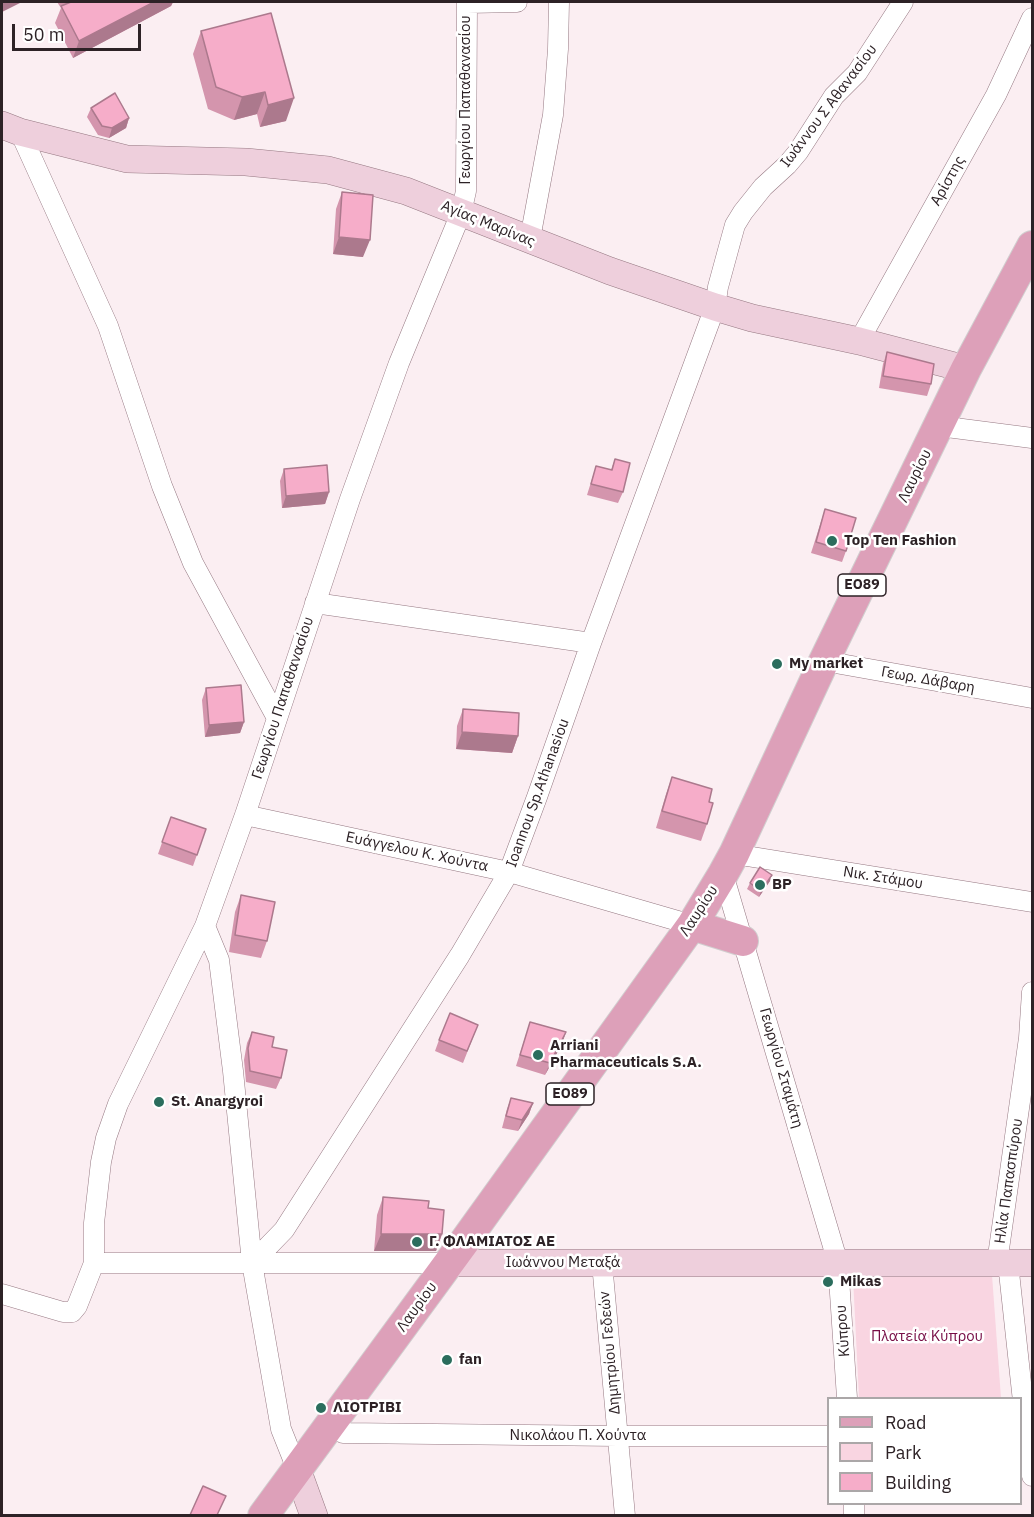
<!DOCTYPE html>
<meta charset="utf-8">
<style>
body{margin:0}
#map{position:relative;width:1034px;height:1517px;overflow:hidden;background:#fbeef2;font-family:"IBM Plex Sans",sans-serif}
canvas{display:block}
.frame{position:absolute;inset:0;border:3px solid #2d2226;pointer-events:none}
.legend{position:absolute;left:827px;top:1397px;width:195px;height:108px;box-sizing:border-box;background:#fff;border:2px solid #aba7a8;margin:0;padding:8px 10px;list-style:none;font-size:18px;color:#2d2226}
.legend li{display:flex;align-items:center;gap:12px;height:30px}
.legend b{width:30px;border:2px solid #aba7a8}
.scale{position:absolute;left:12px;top:24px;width:129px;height:27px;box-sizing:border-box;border:3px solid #2d2226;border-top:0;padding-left:8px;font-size:18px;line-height:21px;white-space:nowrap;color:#2d2226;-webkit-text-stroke:4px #fff;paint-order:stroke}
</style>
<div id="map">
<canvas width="1034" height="1517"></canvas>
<div class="frame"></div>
<ul class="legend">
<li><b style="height:8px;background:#dda0b9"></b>Road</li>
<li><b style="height:16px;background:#f9d5e1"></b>Park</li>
<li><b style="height:16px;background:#f6adc9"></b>Building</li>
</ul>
<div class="scale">50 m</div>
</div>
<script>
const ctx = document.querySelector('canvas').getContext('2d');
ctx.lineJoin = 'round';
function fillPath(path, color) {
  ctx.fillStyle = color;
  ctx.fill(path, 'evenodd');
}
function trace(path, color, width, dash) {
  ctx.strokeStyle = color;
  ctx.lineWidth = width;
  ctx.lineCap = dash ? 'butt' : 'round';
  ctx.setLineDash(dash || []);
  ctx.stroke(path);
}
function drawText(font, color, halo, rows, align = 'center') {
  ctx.font = font + ' "IBM Plex Sans",sans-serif';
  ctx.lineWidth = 5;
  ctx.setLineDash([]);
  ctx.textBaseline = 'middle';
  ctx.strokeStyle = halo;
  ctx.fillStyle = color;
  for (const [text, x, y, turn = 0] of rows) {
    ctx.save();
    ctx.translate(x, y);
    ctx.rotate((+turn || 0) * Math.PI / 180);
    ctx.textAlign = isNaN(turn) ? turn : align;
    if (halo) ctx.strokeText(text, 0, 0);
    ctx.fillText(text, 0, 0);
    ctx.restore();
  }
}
const green = new Path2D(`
 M992,1275l9,123h-142l-6,-121z`);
const street = new Path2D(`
 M467,3l50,-1
 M20,132l88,194 54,160 31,77 84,155
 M529,240l3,-12 21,-113 5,-66 1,-47
 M859,341l137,-246 36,-77
 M939,426l93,12
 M315,603l276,40
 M824,661l208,37
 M245,815l264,57 183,53
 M734,854l298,48
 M723,874l115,389 9,135
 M205,926l14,34 14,111 19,192 29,166 16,40
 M94,1263h354
 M252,1263l32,-33 176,-275 49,-83 28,-75 54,-154 124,-336 3,-20 12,-44 5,-18 8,-13 20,-25 24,-22 11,-13 36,-56 23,-23 46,-71
 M602,1263l23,253
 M997,1263l32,-225 3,-46
 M1008,1263l19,175 5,38
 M2,1294l61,18h9l5,-6 17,-43v-40l7,-61 5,-24 12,-34 87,-178 40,-111 105,-316 49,-136 62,-150 5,-22 1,-189
 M331,1424l12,9 275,3h210
 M854,1504v12`);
const secondary = new Path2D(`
 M2,125l18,7 107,27 119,3 82,8 78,21 204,80 105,36 37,11 107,23 107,28
 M448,1263h584
 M297,1469l17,47`);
const primary = new Path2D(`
 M692,925l51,16
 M263,1516l199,-271 230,-320 31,-51 11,-20 90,-193 142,-292 66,-123`);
const wall = new Path2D(`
 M57,2h116l-2,4 -98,52 -18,-35 6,-15z
 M271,13l15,108 -26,6 -3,-13 -23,6 -26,-11 -15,-55 8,-23z
 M91,108l38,10 -3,10 -17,10 -11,-3 -11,-18z
 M342,192l21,65 -30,-3 3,-45z
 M887,352l44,32 -4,12 -48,-8 4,-24z
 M615,459l8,33 -5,11 -31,-8 9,-29 15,4z
 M284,469l45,23 -4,12 -43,4 -2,-27z
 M825,509l21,42 -4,11 -31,-9z
 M206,688l38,34 -4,11 -35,4 -3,-37z
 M463,709l55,27 -6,17 -56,-4 1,-23z
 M672,777l37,25 -2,22 -6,17 -45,-13 10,-34z
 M171,817l35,12 -13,37 -35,-12z
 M772,875l-2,6 -11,16 -12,-8 3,-6z
 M241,895l26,46 -6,17 -32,-6 6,-40z
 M530,1022l32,22 -17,31 -29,-9z
 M478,1025l-15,38 -28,-12 4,-11z
 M252,1032l20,15 9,31 -5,11 -30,-7 -2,-22 3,-17z
 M511,1098l22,5 -4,11 -11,17 -16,-3 5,-19z
 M383,1197l45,11 14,26 -6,17h-62l3,-36z`);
const shadedWall = new Path2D(`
 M2,2h20l-20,10z
 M154,2h19l-2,4 -98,52 6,-17z
 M265,92l-8,22 -23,6 8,-23z
 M294,98l-8,23 -26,6 8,-22z
 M129,118l-3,10 -17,10 3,-10z
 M339,237l31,3 -7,17 -30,-3z
 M329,492l-4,12 -43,4 4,-12z
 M244,722l-4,11 -35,4 4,-12z
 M462,732l56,4 -6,17 -56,-4z
 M772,875l-2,6 -11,16 2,-6z
 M566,1032l-4,12 -17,31 5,-12z
 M533,1103l-4,11 -11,17 4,-11z
 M381,1234h61l-6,17h-62z`);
const building = new Path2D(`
 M71,2h83l-75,39 -18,-35z
 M271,13l23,85 -26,7 -3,-13 -23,5 -26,-10 -15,-56z
 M115,93l14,25 -17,10 -10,-2 -11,-18z
 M342,192l31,3 -3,45 -31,-3z
 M887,352l47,12 -3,20 -48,-8z
 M615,459l15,4 -7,29 -32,-8 5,-18 16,4z
 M327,465l2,27 -43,4 -2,-27z
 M825,509l31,9 -10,33 -30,-9z
 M241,685l3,37 -35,3 -3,-37z
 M463,709l56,4 -1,23 -56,-4z
 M672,777l40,12 -3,13 4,1 -6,21 -45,-13z
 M171,817l35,12 -9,26 -35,-13z
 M760,867l12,8 -11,16 -11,-8z
 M241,895l34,7 -8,39 -32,-6z
 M450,1013l28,12 -11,26 -28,-11z
 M530,1022l36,10 -16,31 -30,-8z
 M252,1032l22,5 -2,10 15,3 -6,28 -31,-7 -2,-23z
 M511,1098l22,5 -11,17 -16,-4z
 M383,1197l46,4 -1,7 16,2 -2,24h-61z
 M203,1486l23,10 -9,19h-27z`);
const markers = [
 [832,541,6,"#2b6d5d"],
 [777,664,6,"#2b6d5d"],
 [760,885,6,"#2b6d5d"],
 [538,1055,6,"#2b6d5d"],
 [159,1102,6,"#2b6d5d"],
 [417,1242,6,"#2b6d5d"],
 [828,1282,6,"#2b6d5d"],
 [447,1360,6,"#2b6d5d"],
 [321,1408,6,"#2b6d5d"]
];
const shields = [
 [862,585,48],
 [570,1094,48]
];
const shieldNames = [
 ["ΕΟ89",862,585],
 ["ΕΟ89",570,1094]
];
const streetNames = [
 ["Γεωργίου Παπαθανασίου",466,100,-90],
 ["Ιωάννου Σ Αθανασίου",829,106,-53],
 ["Αρίστης",948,181,-61],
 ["Αγίας Μαρίνας",488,224,22],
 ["Λαυρίου",915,476,-64],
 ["Γεωρ. Δάβαρη",928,680,10],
 ["Γεωργίου Παπαθανασίου",283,698,-72],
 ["Ioannou Sp.Athanasiou",538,793,-70],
 ["Ευάγγελου Κ. Χούντα",417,852,12],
 ["Νικ. Στάμου",883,878,9],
 ["Λαυρίου",699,911,-57],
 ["Γεωργίου Σταμάτη",781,1068,74],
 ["Ηλία Παπασπύρου",1009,1181,-82],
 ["Ιωάννου Μεταξά",563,1263],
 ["Λαυρίου",417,1307,-54],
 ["Κύπρου",843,1331,-94],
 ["Δημητρίου Γεδεών",610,1353,-95],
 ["Νικολάου Π. Χούντα",578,1436]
];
const poiNames = [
 ["Top Ten Fashion",844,541],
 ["My market",789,664],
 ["BP",772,885],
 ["Arriani",550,1046],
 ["Pharmaceuticals S.A.",550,1063],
 ["St. Anargyroi",171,1102],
 ["Γ. ΦΛΑΜΙΑΤΟΣ ΑΕ",429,1242],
 ["Mikas",840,1282],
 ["fan",459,1360],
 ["ΛΙΟΤΡΙΒΙ",333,1408]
];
const parkNames = [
 ["Πλατεία Κύπρου",927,1337]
];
fillPath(green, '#f9d5e1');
trace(street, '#957882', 21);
trace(secondary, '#957882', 28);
trace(primary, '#d1cecf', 32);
trace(street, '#fff', 20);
trace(secondary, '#eecfdc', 27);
trace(primary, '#dda0b9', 30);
fillPath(wall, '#d495ad');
fillPath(shadedWall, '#ac798d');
fillPath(building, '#f6adc9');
trace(building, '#ac798d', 1.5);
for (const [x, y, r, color] of markers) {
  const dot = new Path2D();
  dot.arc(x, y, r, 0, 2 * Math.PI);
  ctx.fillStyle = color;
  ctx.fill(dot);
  trace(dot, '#fff', 2);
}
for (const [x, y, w] of shields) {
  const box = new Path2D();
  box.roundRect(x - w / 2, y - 11, w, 22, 4.5);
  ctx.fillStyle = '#fff';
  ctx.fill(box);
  trace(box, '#2d2226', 1.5);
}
drawText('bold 14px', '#2d2226', null, shieldNames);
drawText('15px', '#2d2226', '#fff', streetNames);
drawText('bold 15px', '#2d2226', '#fff', poiNames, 'left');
drawText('15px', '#770e46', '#fff', parkNames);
</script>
